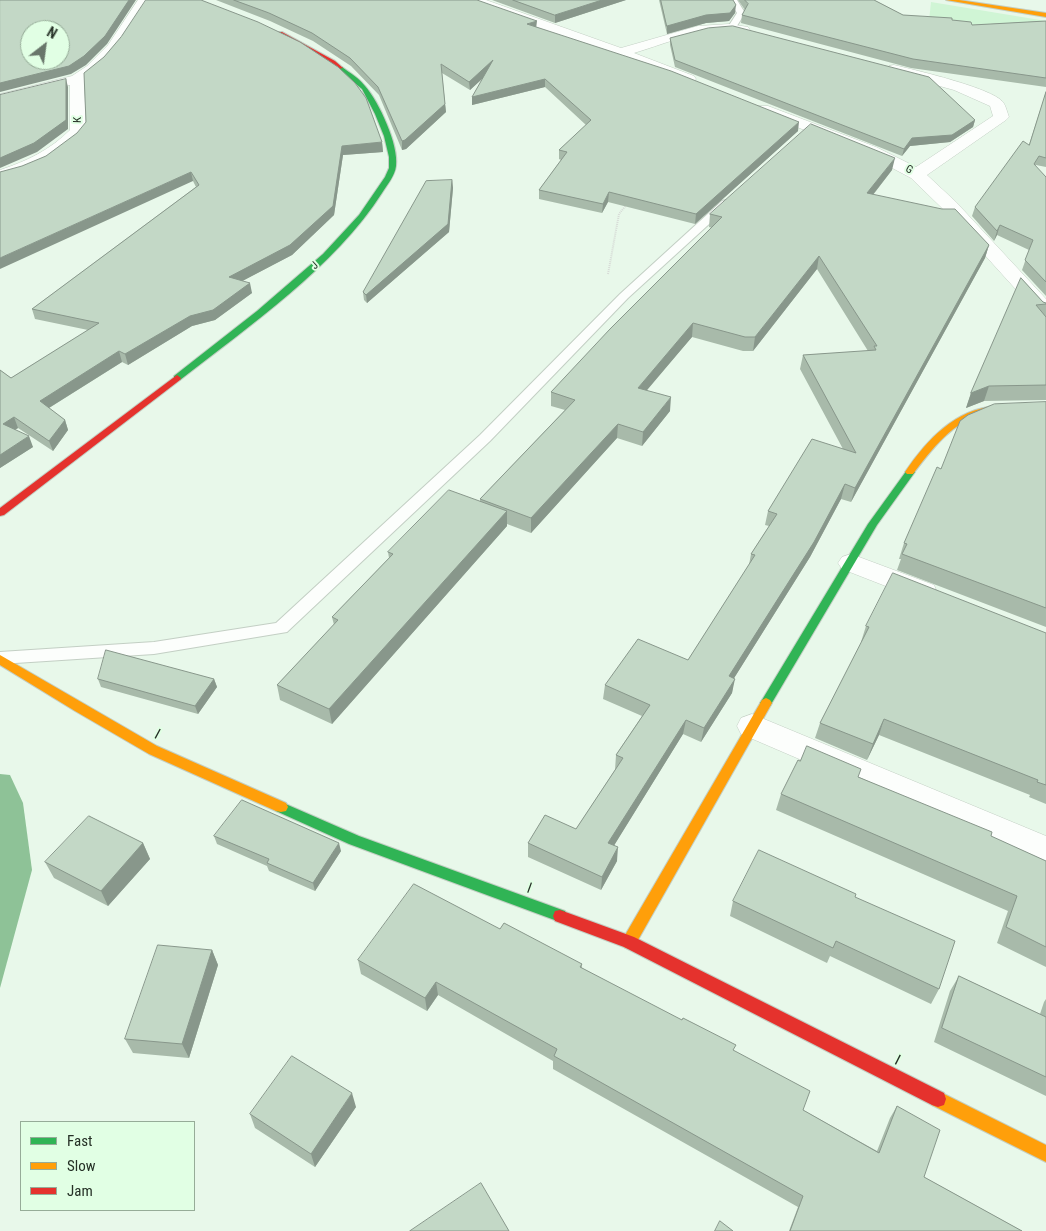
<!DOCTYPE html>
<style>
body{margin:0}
#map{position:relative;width:1046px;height:1231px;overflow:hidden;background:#e8f8ea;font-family:"Roboto Condensed",sans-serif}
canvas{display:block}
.legend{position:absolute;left:20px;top:1121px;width:175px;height:90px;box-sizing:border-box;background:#e1ffe4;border:1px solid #96ac98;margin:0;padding:6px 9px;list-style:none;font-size:15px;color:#253026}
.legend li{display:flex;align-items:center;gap:10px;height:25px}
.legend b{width:25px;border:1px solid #96ac98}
.north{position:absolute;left:20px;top:20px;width:50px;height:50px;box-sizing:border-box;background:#e1ffe4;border:1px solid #96ac98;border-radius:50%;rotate:30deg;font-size:14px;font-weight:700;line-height:20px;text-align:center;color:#253026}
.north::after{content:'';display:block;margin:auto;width:18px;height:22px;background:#69766b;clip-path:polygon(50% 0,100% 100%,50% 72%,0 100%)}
</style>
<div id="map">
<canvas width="1046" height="1231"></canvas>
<ul class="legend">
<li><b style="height:6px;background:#30b455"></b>Fast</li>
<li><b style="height:6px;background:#ff9f0a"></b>Slow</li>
<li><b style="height:6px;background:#e5322d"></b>Jam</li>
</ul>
<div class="north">N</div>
</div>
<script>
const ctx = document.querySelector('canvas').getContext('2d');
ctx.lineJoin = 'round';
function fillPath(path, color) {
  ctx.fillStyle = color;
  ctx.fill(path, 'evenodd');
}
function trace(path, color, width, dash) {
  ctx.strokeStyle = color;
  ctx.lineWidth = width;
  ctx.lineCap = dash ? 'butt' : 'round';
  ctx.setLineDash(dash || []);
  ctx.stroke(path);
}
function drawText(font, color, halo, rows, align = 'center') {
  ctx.font = font + ' "Roboto Condensed",sans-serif';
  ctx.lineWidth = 4;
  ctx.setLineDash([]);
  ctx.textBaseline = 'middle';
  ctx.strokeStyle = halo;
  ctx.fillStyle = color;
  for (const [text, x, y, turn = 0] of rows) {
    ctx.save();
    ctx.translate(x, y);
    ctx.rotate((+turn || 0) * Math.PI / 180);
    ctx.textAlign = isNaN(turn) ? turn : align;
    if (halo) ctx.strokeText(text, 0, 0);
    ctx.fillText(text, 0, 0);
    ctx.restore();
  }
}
const green = new Path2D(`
 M931,2l115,19v18l-117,-18z`);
const water = new Path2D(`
 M0,774l10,1 13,28 9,67 -32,118z`);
const path = new Path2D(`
 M608,274l11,-60 8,-10`);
const lane = new Path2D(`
 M729,0h8l8,13 -10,16h-3l-4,-2 9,-14z
 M726,200l5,3 -1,2 -102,93 -138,143 -203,191 -133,22 -154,10v-12l154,-10 122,-19 204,-188 140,-141 102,-93z`);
const street = new Path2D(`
 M138,0h12c-19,30 -35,60 -66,81l2,50c-19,27 -55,42 -86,50v-11c27,-9 50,-20 70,-40v-45l-70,17v-8l72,-18 15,-10 21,-21z
 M468,0h18l135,48 77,-22 31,-2 19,3 2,3c-6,7 -24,2 -34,2 -28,1 -55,13 -82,21l60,23 2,3 -2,3 -5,1 -219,-80z
 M894,65c21,5 98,23 109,37 3,4 4,10 6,15l-3,3 -79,55 29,27 90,97v18l-7,-2 -95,-105 -33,-32 -47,-25 -106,-41 -3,-3 3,-3h10l108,41 40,20 77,-51 -3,-10 -36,-16 -65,-18 -2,-3 2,-3z
 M851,554l83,31 3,7 -3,7 -10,2 -82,-32 -4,-6 4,-6z
 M752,714l294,122v29l-305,-131 -4,-8 4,-8z`);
const fast = new Path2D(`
 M338,67h4c8,6 17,11 23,19 14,16 34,59 31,80 -1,10 -9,19 -14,27 -46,73 -134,134 -202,187h-6v-4l83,-65 66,-57 36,-39 26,-38 4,-9v-11l-5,-21 -9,-22 -13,-25 -24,-20z
 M910,469l5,3 -38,53 -107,181h-8l-2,-3 2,-3 106,-176 39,-54z
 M281,802l78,34 206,75 2,5 -2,5 -5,1 -211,-78 -73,-33 -2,-4 2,-4z`);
const slow = new Path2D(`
 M946,0h13l87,13v4z
 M996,406h50v6c-19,0 -42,-4 -61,1 -32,8 -53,36 -72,61h-6l-2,-2c22,-32 50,-63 91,-66z
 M0,655l157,91 129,57 2,4 -2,4 -5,1 -5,-1 -127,-57 -74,-43 -75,-46z
 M766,698l4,2 2,3 -138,244 -5,2 -5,-2 -2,-5 2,-5 138,-237z
 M938,1091l108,54v17l-114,-57 -2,-6 2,-6z`);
const jam = new Path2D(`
 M278,32h4l53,29 8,7 -5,1 -7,-6 -53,-29z
 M177,375l4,3 -1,2 -176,135 -4,1v-8z
 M560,910l74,27 310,156 2,6 -2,6 -6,2 -6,-2 -308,-158 -69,-26 -2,-5 2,-5z`);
const wall = new Path2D(`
 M216,0h261l59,27 262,104 -103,93 -87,-22 -6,11 -63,-14v-9l22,-30 -2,-1v-9l27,-25 -41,-38 -73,18v-8l11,-19 -13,12 -28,-17 4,39 -40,37 -4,1 -23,-55 -28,-29 -38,-25 -43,-20z
 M492,0h134l-71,23z
 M659,0h74l2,13 -6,8 -23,2 -39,11z
 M738,0h136l29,15 49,5 20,5 74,-4v66l-135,-19 -170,-45 1,-8 3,-5z
 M670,38l305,82 -2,7 -23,15 -40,4 -8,10 -227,-89 -5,-22z
 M1046,92v75l-10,-2 -1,1 11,11v119l-24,-26 7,-20 -32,-15 -3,6 -22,-25 3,-9 54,-62z
 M382,142l1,10 -40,3 -9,60 -42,40 -50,26 10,12 -37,27 -23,6 -64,39 -6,-3 -73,46 16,12 3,10 -15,21 -35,-23 -3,2 18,17 -33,21v-98l11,8 77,-48 -53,-11 -3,-10 164,-122 -3,-6 -193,-9z
 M892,170l-19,25 116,50 -4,13 -134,244 -10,-3 -31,58 -76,121 -2,15 -31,49 -18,-8 -69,111 3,16 -16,29 -73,-33v-14l48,-14 39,-59 1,-15 26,-39 -39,-17 2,-14 83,-25 61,-95 2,-11 18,-28 -4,-1 3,-14 75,-62 -43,-80 3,-14 65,-4 -51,-82 -64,82h-10l-51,-14 -46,53 24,21 -28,35 -25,-8 -86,95 -24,-9v2l-175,198 -52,-24 -3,-15 57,-60 -2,-8 57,-59 -1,-6 92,-51v-2l85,-89 -14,-4v-14l161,-164 -3,-1 1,-13z
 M452,180l1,8 -4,44 -82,71 -3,-3 -1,-8z
 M1021,278l22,24 3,1v97l-62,1 -18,7 5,-15z
 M1046,402v225l-149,-57 4,-11h-2l5,-16 37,-74z
 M866,626l180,7v171l-17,-7 1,-2 -151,-60 -12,25 -52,-22 5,-15 42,-81h-1z
 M98,679h116l3,8 -19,27 -97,-27z
 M859,777l187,84v106l-49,-24 11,-32 -232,-101 5,-16z
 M214,836l127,15 -26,40 -46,-20 -2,-5 -50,-22z
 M143,843l7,16 -42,47 -54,-28 -9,-16z
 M855,897l84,92 -8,15 -101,-48 -3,7 -97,-47 3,-15z
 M500,929l82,35v4l152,83 69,59 74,41 13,-33 7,-12 27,71 98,54h-233l9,-24 -245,-138v-8l-115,-66 -11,16 -66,-37 -3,-14z
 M212,950l6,15 -29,93 -56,-5 -8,-14z
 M959,976l81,38 4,-12 2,-3v97l-112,-54 16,-51z
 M356,1107l-41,60 -60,-39 -5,-14z`);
const shadedWall = new Path2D(`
 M129,0h7l-29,44 -21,21 -15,9 -71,18v-9z
 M602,0h24l-71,23v-8z
 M736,5l-1,8 -6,8 -23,2 -39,11v-8z
 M537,21l-1,8 -9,-5z
 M493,60v9l-23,21 -1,-8z
 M66,79l2,8v42l-31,23 -37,16v-10z
 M545,79v8l-73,18v-8z
 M445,104l1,8 -40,37 -4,1v-9z
 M975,120l-2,7 -23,15 -40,4 -8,10 2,-7 8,-11z
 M799,122l-1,9 -103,93 1,-10z
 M382,142l1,10 -40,3 -9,60 -42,40 -61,32 -2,-10 113,-131z
 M895,158l-3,12 -28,36 3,-13z
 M191,172l2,9 -193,88v-11z
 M452,180l1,8 -4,44 -82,71 -1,-8z
 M609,192l-1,10 -6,11 1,-9z
 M1000,225l-3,10 -3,6 3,-10z
 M989,245l-4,13 -134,244 4,-14z
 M819,256l-2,13 -64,82 2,-14z
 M250,283l2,10 -37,27 -23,6 -64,39 -3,-11 65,-38z
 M693,323l-1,14 -55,65 1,-14z
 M119,351l3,11 -78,49 -4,-10z
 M989,386l-5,15 -18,7 5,-15z
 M671,397l-1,14 -28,35 1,-14z
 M14,417l4,11 -11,7 -4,-11z
 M65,420l3,10 -15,21 -4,-10z
 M618,424l-1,14 -86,95v-15z
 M29,436l4,11 -33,21v-13z
 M845,484l-4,15 -31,58 -84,134 3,-15z
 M507,511v15l-175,198 -3,-15z
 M214,679l3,8 -19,27 -3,-8z
 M735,679l-3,14 -31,49 3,-14z
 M884,719l-5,16 -12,25 6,-16z
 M686,720l-3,14 -76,123 1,-14z
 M143,843l7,16 -42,47 -7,-15z
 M339,843l2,8 -26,40 -2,-8z
 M618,847l-1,14 -16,29 1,-13z
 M212,950l6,15 -29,93 -7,-14z
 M436,982l2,13 -11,16 -2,-13z
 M352,1093l4,14 -41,60 -4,-13z`);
const building = new Path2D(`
 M0,0h129l-24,36 -21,20 -15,10 -69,17zM30,30h30v30h-30z
 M146,0h55l57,22 42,20 38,25 17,16 11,15 16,44 -40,4 -9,60 -43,39 -61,32 21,6 -37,27 -23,6 -65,38 -6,-3 -79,50 25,19 -16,21 -35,-24 -11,7 26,12 -29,19v-85l11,8 88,-55 -67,-14 167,-124 -8,-13 -191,86v-86l22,-6 24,-10 31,-23 9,-11 -2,-49 20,-16 17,-20z
 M234,0h243l60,21 -10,3 144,47 128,51 -103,92 -87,-22 -6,12 -64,-14 28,-38 -8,-2 32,-30 -46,-41 -73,18 21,-37 -24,22 -28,-18 4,40 -40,36 -3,1 -24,-54 -28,-29 -38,-25 -43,-20z
 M513,0h89l-47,15z
 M661,0h72l3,5 -6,8 -24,2 -39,11z
 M745,0h129l29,15 49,3v2l19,2 1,3 74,-4v57l-133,-19 -171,-44 6,-11z
 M733,26l196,51 46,43 -23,15 -40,3 -8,11 -229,-89 -5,-22 38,-10z
 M66,79v41l-32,23 -34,15v-63z
 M1046,92v66l-7,-2 -5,8 12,13v105l-21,-22 8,-20 -33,-15 -3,6 -22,-24 48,-66 6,4z
 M811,124l84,34 -28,35 75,16h13l34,36 -134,243 -10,-4 -31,58 -85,134 6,3 -31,49 -18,-8 -78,123 10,4 -16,30 -74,-34 17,-28 31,14 47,-71 -7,-3 34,-50 -45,-20 33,-46 50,21 67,-105 -4,-1 26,-40 -9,-3 44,-72 44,14 -53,-98 73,-5 -2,-4h3l-58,-90 -64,81h-10l-52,-14 -55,65 33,9 -28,35 -25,-8 -87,94 -51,-19 95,-99 -24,-8 59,-63 112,-112 -12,-3z
 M452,180l-4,44 -82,71 -3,-3 63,-111z
 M1021,278l22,24 3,1v1l-10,1 10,12v68l-57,1 -18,7z
 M1046,402v206l-144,-54 5,-10 -3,-1 33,-76 4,2 19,-48 8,-6 26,-11z
 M449,490l58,21 -178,198 -52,-24 61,-65 -6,-3 61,-63 -5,-2z
 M893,573l153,60v152l-9,-3 1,-2 -154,-61 -11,25 -53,-21 49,-96 -3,-1z
 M106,650l108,29 -19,27 -97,-27z
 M807,746l54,23 -3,8 134,55 -1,4 55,25v86l-40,-20 11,-31 -236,-102 17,-34 2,1z
 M242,800l97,43 -26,40 -46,-20 2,-4 -55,-23z
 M89,816l54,27 -42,48 -56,-29z
 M759,850l97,44 -1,3 100,44 -16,48 -103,-48 -3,7 -100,-47z
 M414,884l86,45 4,-6 78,41 -2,3 102,53 1,-2 53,27 -3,5 77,41 -7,19 76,43 18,-47 43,24 -16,47 98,54h-232l13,-35 -249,-140 3,-7 -121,-67 -11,16 -67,-38z
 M158,945l54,5 -30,94 -57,-5z
 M959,976l87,41v60l-104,-49z
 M292,1056l60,37 -41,61 -61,-40z
 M481,1183l28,48h-99z
 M720,1221l13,10h-18z`);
const farStreetnames = [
 ["K",78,120,-88],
 ["G",909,170,29],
 ["J",315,266,-43]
];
const nearStreetnames = [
 ["I",157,735,28],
 ["I",529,889,20],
 ["I",897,1061,27]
];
fillPath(green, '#d0f5d5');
fillPath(water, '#8ec297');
trace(lane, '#c3cfc4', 2);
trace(street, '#c3cfc4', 1);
trace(fast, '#c3cfc4', 2);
trace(slow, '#c3cfc4', 2);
trace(jam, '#c3cfc4', 2);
trace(path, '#d6dad6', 2, [1, 1]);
fillPath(lane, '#fcfefc');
fillPath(street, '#fcfefc');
fillPath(fast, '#30b455');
fillPath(slow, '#ff9f0a');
fillPath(jam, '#e5322d');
fillPath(wall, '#a8baaa');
fillPath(shadedWall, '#88978b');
fillPath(building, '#c3d8c6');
trace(building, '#88978b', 1);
drawText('11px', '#253026', '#e1ffe4', farStreetnames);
drawText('15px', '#253026', '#e1ffe4', nearStreetnames);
</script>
